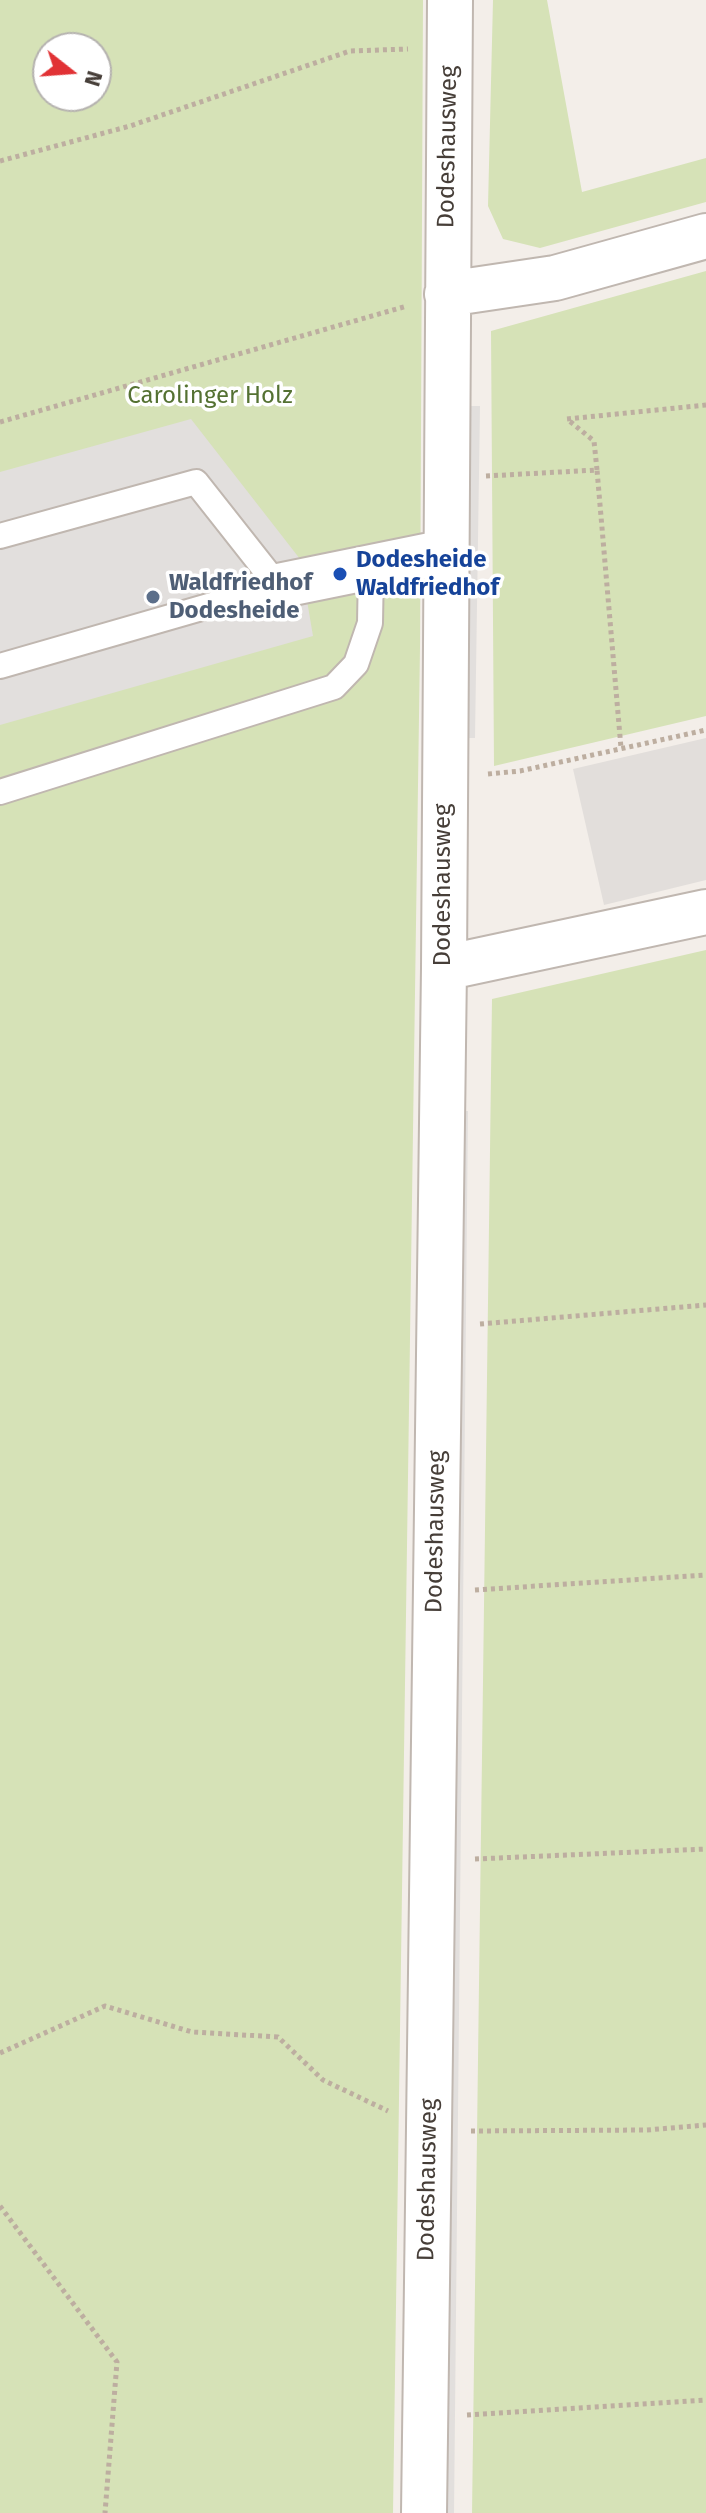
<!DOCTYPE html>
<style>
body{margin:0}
#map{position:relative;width:706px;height:2513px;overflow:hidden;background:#f3eee9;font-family:"Fira Sans",sans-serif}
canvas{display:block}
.north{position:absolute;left:32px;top:32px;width:80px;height:80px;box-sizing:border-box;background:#fff;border:2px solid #b5b2af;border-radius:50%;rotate:107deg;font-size:22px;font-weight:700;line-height:32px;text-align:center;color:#463e38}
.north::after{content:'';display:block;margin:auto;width:28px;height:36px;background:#e13235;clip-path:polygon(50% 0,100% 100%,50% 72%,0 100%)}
</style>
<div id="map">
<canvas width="706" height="2513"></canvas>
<div class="north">N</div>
</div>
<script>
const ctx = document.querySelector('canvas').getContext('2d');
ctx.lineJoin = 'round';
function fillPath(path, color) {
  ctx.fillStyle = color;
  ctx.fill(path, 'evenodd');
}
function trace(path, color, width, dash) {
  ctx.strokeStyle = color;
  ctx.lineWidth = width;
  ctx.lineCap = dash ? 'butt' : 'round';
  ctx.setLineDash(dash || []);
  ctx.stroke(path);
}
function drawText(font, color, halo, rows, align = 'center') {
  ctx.font = font + ' "Fira Sans",sans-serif';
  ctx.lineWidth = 7;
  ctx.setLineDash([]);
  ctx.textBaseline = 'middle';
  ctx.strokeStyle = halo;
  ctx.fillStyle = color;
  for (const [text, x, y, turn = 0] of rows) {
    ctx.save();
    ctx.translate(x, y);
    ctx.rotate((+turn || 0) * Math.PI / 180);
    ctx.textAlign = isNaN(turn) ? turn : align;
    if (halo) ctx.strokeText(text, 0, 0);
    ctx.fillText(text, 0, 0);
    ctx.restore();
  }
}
const industrial = new Path2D(`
 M706,738v142l-102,25 -31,-136z`);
const green = new Path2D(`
 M0,0h423l-3,647 -27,1866h-393zM48,48h48v48h-48z
 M493,0h54l35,192 124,-34v44l-166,46 -37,-9 -15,-33z
 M706,271v445l-212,50 -3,-435z
 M706,950v1563h-234l20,-1514z`);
const parking = new Path2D(`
 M469,406h11l-5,332h-10z
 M191,419l109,140 13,77 -313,89v-253z
 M455,1111h13l-14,1402h-13z`);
const path = new Path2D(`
 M0,161l130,-35 220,-75 58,-2
 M0,422l407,-116
 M597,470l-3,-29 -27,-22 139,-14
 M486,476l111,-6 24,278
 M488,774l32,-3 186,-41
 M480,1324l226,-19
 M475,1590l231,-15
 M475,1859l231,-10
 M0,2053l105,-47 87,26 86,5 45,43 65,31
 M471,2131l176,-1 59,-5
 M0,2206l117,156 -12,151
 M467,2415l239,-15`);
const service = new Path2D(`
 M0,536l196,-54 82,104 -278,80
 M0,792l334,-105 22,-23 14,-41 1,-56`);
const minor = new Path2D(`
 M447,294l108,-16 151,-42
 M278,586l167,-34
 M444,968l262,-56
 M424,2513l20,-1545 6,-968`);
const markers = [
 [340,574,8,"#1a4fb4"],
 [153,597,8,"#5c6f8a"]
];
const streetNames = [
 ["Dodeshausweg",448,147,-89],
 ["Dodeshausweg",443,885,-90],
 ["Dodeshausweg",436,1532,-89],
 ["Dodeshausweg",428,2180,-89]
];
const parkNames = [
 ["Carolinger Holz",210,396]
];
const transitNames = [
 ["Dodesheide",356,560],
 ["Waldfriedhof",356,588]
];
const serviceNames = [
 ["Waldfriedhof",169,583],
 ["Dodesheide",169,611]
];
fillPath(industrial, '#e2dedb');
fillPath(green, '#d6e2b7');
fillPath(parking, '#e2dfdd');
trace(service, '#c0b7b0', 28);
trace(minor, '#c0b7b0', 48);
trace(path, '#bdaea0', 5, [4, 4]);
trace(service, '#fff', 24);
trace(minor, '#fff', 44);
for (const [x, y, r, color] of markers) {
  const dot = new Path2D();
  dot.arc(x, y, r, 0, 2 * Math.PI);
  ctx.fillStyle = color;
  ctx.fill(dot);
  trace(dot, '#fff', 3);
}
drawText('24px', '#463e38', '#fff', streetNames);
drawText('24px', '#547132', '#fff', parkNames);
drawText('bold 24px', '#164399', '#fff', transitNames, 'left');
drawText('bold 24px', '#4e5e75', '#fff', serviceNames, 'left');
</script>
